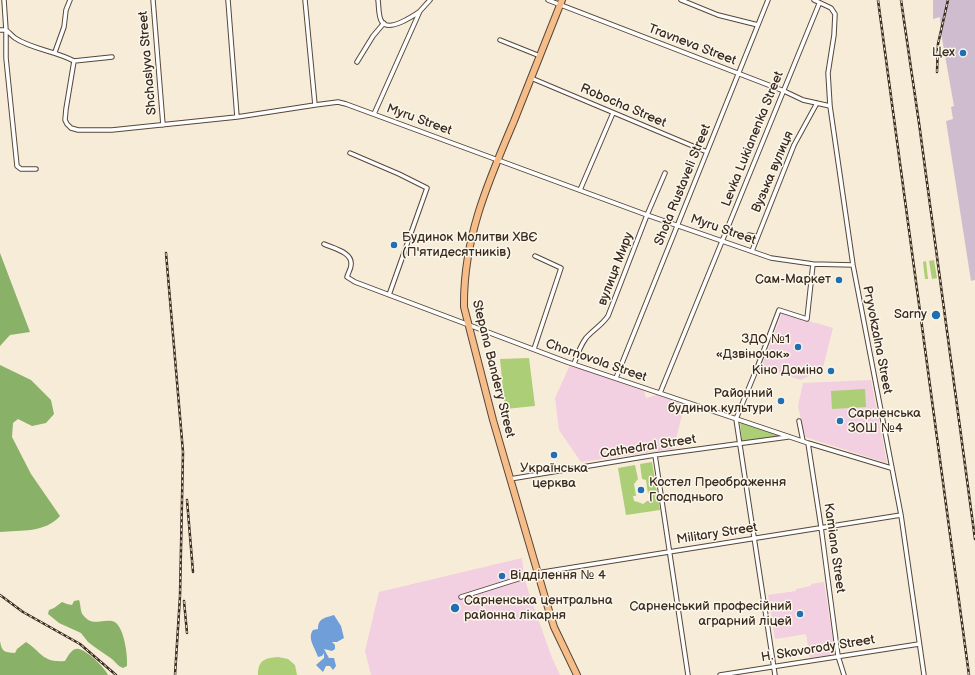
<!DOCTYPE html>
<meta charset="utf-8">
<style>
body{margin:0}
canvas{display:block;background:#f7ecd7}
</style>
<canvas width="975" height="675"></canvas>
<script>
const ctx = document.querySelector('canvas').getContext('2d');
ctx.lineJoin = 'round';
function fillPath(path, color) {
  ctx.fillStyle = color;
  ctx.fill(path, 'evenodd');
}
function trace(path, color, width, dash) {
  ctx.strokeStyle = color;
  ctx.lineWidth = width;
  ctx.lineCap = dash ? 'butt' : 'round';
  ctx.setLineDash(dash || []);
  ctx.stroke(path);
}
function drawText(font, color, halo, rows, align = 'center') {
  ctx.font = font + ' "Balsamiq Sans",sans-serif';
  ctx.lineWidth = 3;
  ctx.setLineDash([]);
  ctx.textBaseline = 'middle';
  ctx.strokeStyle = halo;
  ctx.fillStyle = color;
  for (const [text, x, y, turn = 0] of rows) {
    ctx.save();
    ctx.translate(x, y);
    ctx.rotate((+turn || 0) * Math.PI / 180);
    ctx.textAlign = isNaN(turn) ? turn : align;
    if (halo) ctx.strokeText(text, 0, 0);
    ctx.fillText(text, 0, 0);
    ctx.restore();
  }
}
const built = new Path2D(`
 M782,313l51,15 -10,39 -10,7 -12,6 -40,-12z
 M570,365l74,26 2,7 11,-3 28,10 -12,44 -92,13 -22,-32 -4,-32z
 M871,380l16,83 -82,-26 -7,-31 5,-23z
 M522,558l2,19 7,22 21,59 8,17h-189l-6,-24 14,-59z
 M824,582l11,72 -25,4 -4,-24 -31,5 -7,-44 28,-4v-2l15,-3v-2z`);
const industrial = new Path2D(`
 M933,0h42v280l-4,1 -25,-160 7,-2 -2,-12 3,-1 -13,-73 -1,-16 -7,2z`);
const green = new Path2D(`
 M934,260l3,18 -5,1 -3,-18z
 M926,261l2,18h-3l-2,-17z
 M529,358l6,48 -30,3 -5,-50z
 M865,389l1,18 -34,2 -1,-18z
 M740,422l43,14 -41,5z
 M652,462l8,48 -34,5 -8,-47 17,-3 3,14 -4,5 2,12h-3l1,5 4,1 5,2 4,-3 4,-1v-6h-3l-2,-14 -4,-1 -2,-15z
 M278,657l10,2 7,6 2,10h-39c0,-15 7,-17 20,-18z`);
const forest = new Path2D(`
 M0,253l30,79 -20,3 -10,11z
 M0,365l31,15 20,20 3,14 -8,9 -14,3 -14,-7 -5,4 -1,14 19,37 29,42c-15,17 -39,14 -60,16z
 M79,600c2,5 1,11 4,15 9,12 18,4 29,6 12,2 16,35 15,45l-4,2 -4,-2 -7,-7 -16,-11 -8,-6 -7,-9 -22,-10 -11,-9 1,-4 5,-2 8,-6 5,2 5,1 2,-4z
 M0,641c2,11 4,11 15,12l2,-4 9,-7c16,10 16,21 39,19 3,-5 6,-11 11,-12 8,-2 29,19 32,26h-108z`);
const water = new Path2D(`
 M334,615l7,11 3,12 -7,4h-5l3,3v4l-3,2 -8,-2 5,9h5l2,8 -3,4 -3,-4h-4l-3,6 -7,-7 8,-7v-5l-2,3 -4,1c-3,-9 -11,-19 -5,-27l5,-1c0,-11 7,-11 16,-14z`);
const street = new Path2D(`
 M4,0l2,30v28l11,108 4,3h15
 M153,0l10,125
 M228,0l9,117
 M305,0l10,105
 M378,0c1,6 0,17 4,22 7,10 31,-6 37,-10
 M548,0l236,91 19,9 27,6
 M681,0l37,15 40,10
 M814,0l17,8 4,6 -1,21 -6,38 2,33 23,159 48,250 23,160
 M0,30h6c3,2 6,6 9,8 16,11 41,13 59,23
 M500,40l40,16
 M55,52l9,-25 2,-17 4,-10
 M112,57l-38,4 -8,48 -1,11 2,4 4,4 7,2h34l125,-13 78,-12 23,-3 8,2 301,111 124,43 42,6 40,1
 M357,62l16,-26 11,-13
 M531,78l176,74
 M374,114l46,-103 10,-11
 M350,153l49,21 28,14 -38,107
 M580,190l33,-77
 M749,235l8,2
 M324,244c8,4 29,8 27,21 0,4 -3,8 -4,12l8,5 212,80 241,81 83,25
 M752,251l42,-106 23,-42
 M534,349l27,-81 -26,-12
 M574,364c3,-9 6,-18 12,-26 7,-8 16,-13 22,-22l39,-101 18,-42
 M616,378l152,-378
 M660,393l159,-389
 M799,421l4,20
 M808,443l13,84 17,129 6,19
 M655,455l33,220
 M510,479l145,-24 133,-18
 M461,597l76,-24 364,-58
 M720,675l199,-31
 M775,675l-39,-256 21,-51 22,-58 28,9 6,-55`);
const primary = new Path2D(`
 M562,0c-16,41 -32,81 -48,121 -26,61 -51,118 -50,186l29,113 53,181 8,26 23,48`);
const rail = new Path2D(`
 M878,0l91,675
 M901,0l18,123 56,416
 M937,72l1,-28 10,-44
 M166,253l17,199 -3,144 -5,79
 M187,500l6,72
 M0,595l23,17 57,32 36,31
 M184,601l3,32`);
const markers = [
 [963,53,4,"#1f6fb2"],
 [394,245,4,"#1f6fb2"],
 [839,280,4,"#1f6fb2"],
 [936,315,5,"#1f6fb2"],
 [798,347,4,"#1f6fb2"],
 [831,371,4,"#1f6fb2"],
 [781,401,4,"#1f6fb2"],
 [840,421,4,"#1f6fb2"],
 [554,455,4,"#1f6fb2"],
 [641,490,4,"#1f6fb2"],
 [502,576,4,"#1f6fb2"],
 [455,608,5,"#1f6fb2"],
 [800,614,4,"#1f6fb2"]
];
const streetNames = [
 ["Travneva Street",692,45,21],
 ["Shchaslyva Street",148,63,-95],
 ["Robocha Street",623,106,23],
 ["Myru Street",419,120,20],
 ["Levka Lukianenka Street",753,139,-68],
 ["Вузька вулиця",773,172,-67],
 ["Shota Rustaveli Street",683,185,-68],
 ["Myru Street",723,230,19],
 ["вулиця Миру",616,269,-69],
 ["Pryvokzalna Street",877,340,79],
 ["Chornovola Street",596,361,19],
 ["Stepana Bandery Street",493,369,76],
 ["Cathedral Street",648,447,-9],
 ["Military Street",717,534,-9],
 ["Kamiana Street",834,548,82],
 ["H. Skovorody Street",818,649,-9]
];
const poiNames = [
 ["Цех",955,53],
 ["Будинок Молитви ХВЄ",402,238,"left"],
 ["(П'ятидесятників)",402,253,"left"],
 ["Сам-Маркет",831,280],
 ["Sarny",927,315],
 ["ЗДО №1",790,340],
 ["«Дзвіночок»",790,355],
 ["Кіно Доміно",823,371],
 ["Районний",773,394],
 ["будинок культури",773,409],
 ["Сарненська",848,414,"left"],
 ["ЗОШ №4",848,429,"left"],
 ["Українська",554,469,"center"],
 ["церква",554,484,"center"],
 ["Костел Преображення",649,483,"left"],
 ["Господнього",649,498,"left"],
 ["Відділення № 4",510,576,"left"],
 ["Сарненська центральна",464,601,"left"],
 ["районна лікарня",464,616,"left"],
 ["Сарненський професійний",792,607],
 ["аграрний ліцей",792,622]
];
fillPath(built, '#f2cfe1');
fillPath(industrial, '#cfbdcf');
fillPath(green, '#acce77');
fillPath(forest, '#89b168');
fillPath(water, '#709ed8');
trace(street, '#57473a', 5.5);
trace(primary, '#57473a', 8);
trace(street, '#fff', 3.5);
trace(primary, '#f7bd88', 6);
trace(rail, '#3b2a1e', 2.5);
trace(rail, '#fbf7ec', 1, [3]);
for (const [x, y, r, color] of markers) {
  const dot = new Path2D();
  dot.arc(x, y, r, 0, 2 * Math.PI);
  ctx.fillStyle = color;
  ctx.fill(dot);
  trace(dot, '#fbf7ec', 1.5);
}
drawText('13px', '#3b2a1e', '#fbf7ec', streetNames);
drawText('13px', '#3b2a1e', '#fbf7ec', poiNames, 'right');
</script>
